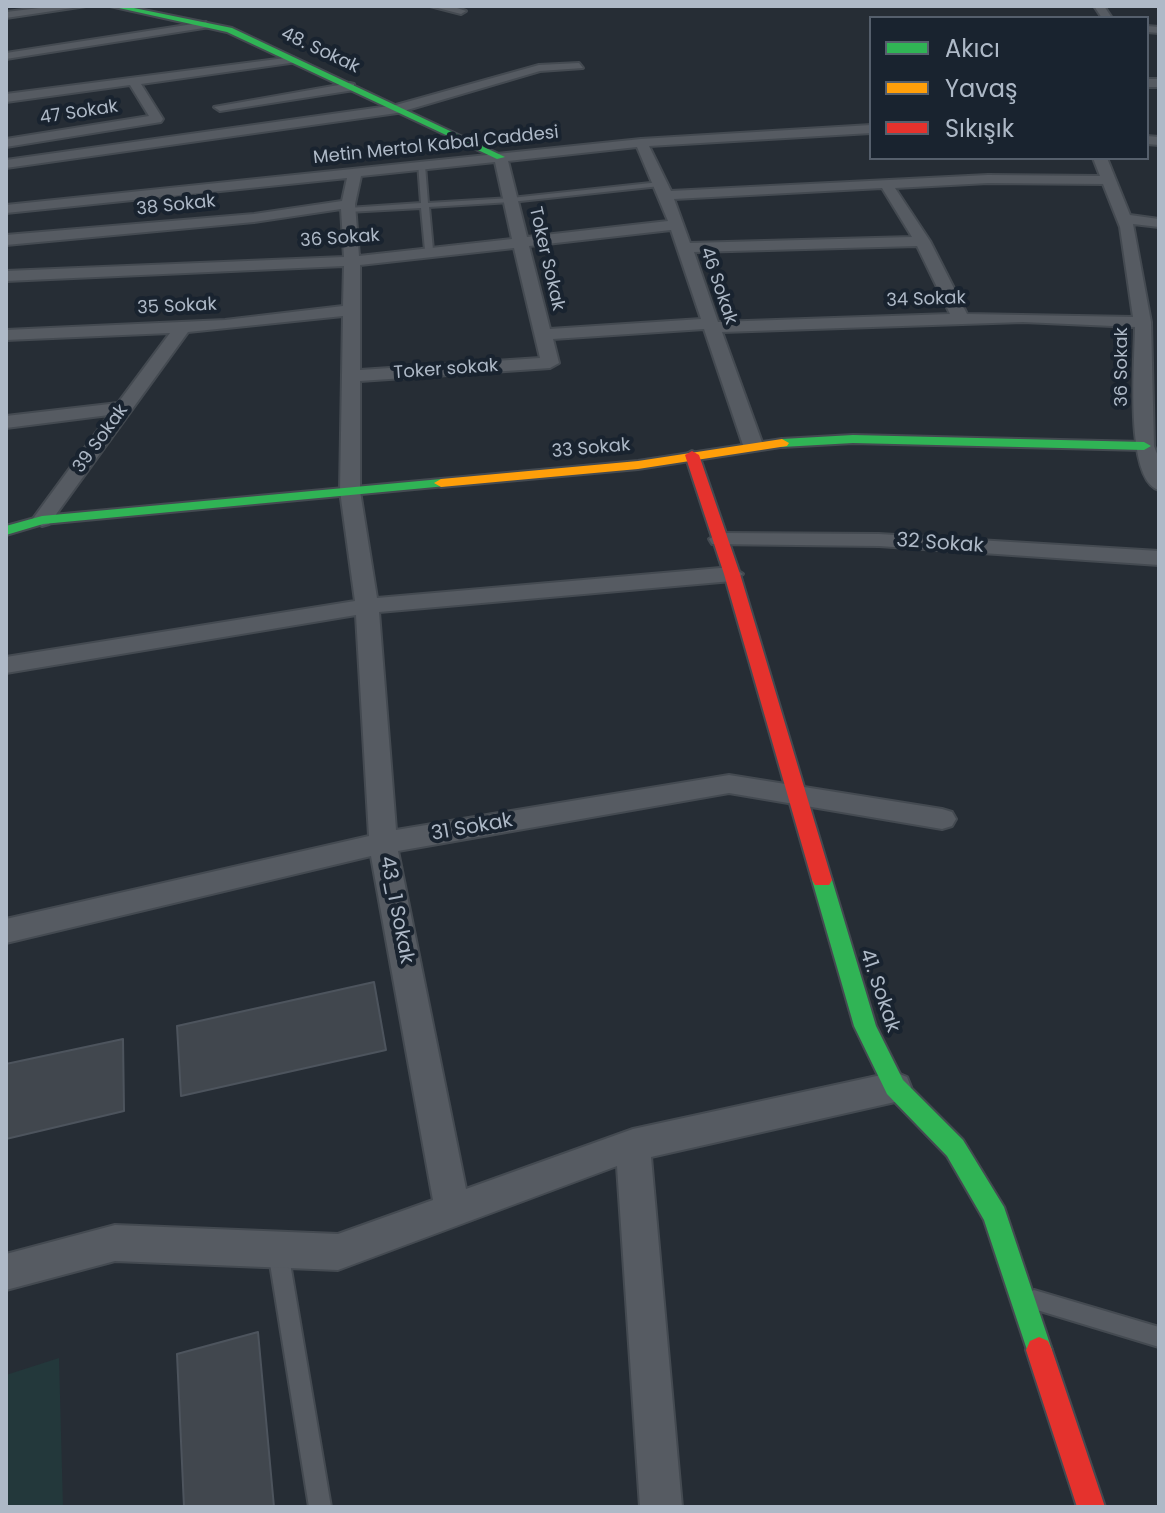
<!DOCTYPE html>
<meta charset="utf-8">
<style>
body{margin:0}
#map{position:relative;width:1165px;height:1513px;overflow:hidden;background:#262d35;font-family:Poppins,sans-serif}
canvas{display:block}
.frame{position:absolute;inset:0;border:8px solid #aeb9c7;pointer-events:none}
.legend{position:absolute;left:869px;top:16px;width:280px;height:144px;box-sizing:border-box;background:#19232f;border:2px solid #555f6c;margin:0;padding:10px 14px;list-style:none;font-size:24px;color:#aeb9c7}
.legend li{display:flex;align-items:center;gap:16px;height:40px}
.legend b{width:40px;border:2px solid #555f6c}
</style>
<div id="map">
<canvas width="1165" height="1513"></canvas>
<div class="frame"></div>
<ul class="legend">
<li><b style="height:10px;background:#30b455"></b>Akıcı</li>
<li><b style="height:10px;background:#ff9f0a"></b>Yavaş</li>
<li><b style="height:10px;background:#e5322d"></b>Sıkışık</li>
</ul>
</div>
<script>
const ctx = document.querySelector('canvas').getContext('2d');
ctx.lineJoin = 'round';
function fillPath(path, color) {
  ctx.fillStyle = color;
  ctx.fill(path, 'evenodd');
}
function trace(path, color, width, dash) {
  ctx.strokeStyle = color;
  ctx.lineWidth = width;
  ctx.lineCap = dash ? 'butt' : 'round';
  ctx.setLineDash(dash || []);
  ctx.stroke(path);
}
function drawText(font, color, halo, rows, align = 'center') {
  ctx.font = font + ' Poppins,sans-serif';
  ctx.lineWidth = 8;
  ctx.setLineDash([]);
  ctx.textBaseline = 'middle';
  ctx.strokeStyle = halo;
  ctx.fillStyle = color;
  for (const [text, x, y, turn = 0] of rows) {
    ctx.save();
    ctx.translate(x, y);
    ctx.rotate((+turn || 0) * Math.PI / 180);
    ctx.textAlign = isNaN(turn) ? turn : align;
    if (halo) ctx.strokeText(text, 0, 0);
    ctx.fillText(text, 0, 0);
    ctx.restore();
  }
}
const green = new Path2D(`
 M59,1358l4,149h-57v-132z`);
const building = new Path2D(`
 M374,982l12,68 -205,46 -4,-70z
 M123,1039l1,72 -118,28v-75z
 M258,1332l16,175h-90l-7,-153z`);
const lane = new Path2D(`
 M418,163l7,2 3,38 83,-5 149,-16 4,2 -4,2 -149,16 -82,5 4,43 -4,2 -4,-2 -4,-42 -73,4 -4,-2 4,-2 73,-5z
 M278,1241l7,3 3,7 43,256h-22l-41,-256 3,-7z
 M1034,1290l125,37v20l-132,-40 -3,-7 3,-7z`);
const street = new Path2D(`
 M56,6h30l-80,12v-6z
 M430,6h21l15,5 -5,3z
 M1094,6h10l8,12h-10z
 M206,22l4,5 -204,32v-6z
 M1147,26l12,1v6l-12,-1z
 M293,57l4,5 -156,22 22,35 -2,3 -155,25v-8l143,-23 -19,-31 -124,17v-8z
 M579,63l4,5 -43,3 -143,42 -391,55v-8l390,-55 143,-40z
 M1147,79h12v8h-12z
 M350,83l4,1v6l-134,21 -6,-4z
 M871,125v8l-222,13 22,45 317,-16 112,1 -7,-18h14l23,57 29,4v8l-26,-3 18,98 3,124 5,13v31c-35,-9 -24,-133 -24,-163l-112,-5 -301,10 41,113 -10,6 -10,-6 -39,-116 -151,10 6,24 -9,5 -190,13v110l17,107 355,-31 11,7 -11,7 -353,31 17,218 333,-55 213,34 10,3 4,7 -4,7 -10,3 -213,-36 -331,58 68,338 167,-60 262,-57 12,5 4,10 -4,10 -12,5 -244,55 31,350h-42l-23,-341 -279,104 -223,-9 -109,29v-36l109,-29 223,9 95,-34 -62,-344 -365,87v-24l363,-83 -13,-221 -350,58v-16l349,-56 -15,-110 3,-175 -155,16 -139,192 -7,2 -10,-6 77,-105 -103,13v-12l112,-13 52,-70 -164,7v-10l219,-10 118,-14 1,-40 -338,15v-10l338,-14 -3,-48 -87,13 -248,23v-10l248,-21 88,-13 5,-23 -341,35v-8l635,-66zM637,147l31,74 -141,16 -19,-76zM495,162l17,77 -153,17 -4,-52 6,-28zM988,183l115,1 17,43 13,90 -166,-3 -37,-73 -35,-53zM882,188l30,49 -222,6 -16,-44zM671,230l30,89 -151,10 -21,-83zM917,246l33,68 -232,8 -24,-70zM514,248l26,110 -180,12v-105z
 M1147,136l12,1v8l-12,-1z
 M720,533l159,1 280,17v14l-280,-19 -167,-2 -3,-5z`);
const fast = new Path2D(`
 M110,6h14l108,22 273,129 -8,2 -270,-127z
 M853,435l291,7 7,4 -7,4 -291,-7 -71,4 -7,-4 7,-4z
 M441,479l7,4 -2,3 -403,38 -37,11v-9l36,-10z
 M822,872l7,3 3,5 44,146 27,54 60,60 41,67 48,143 -4,9 -9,4 -9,-4 -46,-139 -37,-64 -60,-62 -33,-68 -42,-146 3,-5z`);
const slow = new Path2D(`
 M782,439l7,4 -2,3 -149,23 -197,18 -7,-4 7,-4 197,-18z`);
const jam = new Path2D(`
 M692,451l7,4 41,119 92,306 -3,5h-14l-3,-5 -88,-306 -39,-119z
 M1039,1337l9,4 4,9 53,157h-28l-51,-157 4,-9z`);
const farStreetnames = [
 ["48. Sokak",320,51,25],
 ["47 Sokak",79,113,-9],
 ["Metin Mertol Kabal Caddesi",436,146,-6],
 ["38 Sokak",176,206,-6],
 ["36 Sokak",340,239,-4],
 ["Toker Sokak",546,259,77],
 ["46 Sokak",718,286,71],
 ["34 Sokak",926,300,-2],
 ["35 Sokak",177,307,-3],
 ["36 Sokak",1122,367,-90],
 ["Toker sokak",446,370,-4],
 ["39 Sokak",101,439,-54],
 ["33 Sokak",591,449,-5]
];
const streetNames = [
 ["32 Sokak",940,544,4],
 ["31 Sokak",472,828,-10],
 ["43_1 Sokak",396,910,79],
 ["41. Sokak",879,991,71]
];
fillPath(green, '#23383b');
fillPath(building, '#41474e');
trace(building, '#4d545d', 2);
trace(lane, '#444a51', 4);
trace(street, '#444a51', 4);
trace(fast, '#444a51', 4);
trace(slow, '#444a51', 4);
trace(jam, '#444a51', 4);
fillPath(lane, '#565b62');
fillPath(street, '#565b62');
fillPath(fast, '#30b455');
fillPath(slow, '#ff9f0a');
fillPath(jam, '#e5322d');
drawText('18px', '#aeb9c7', '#19232f', farStreetnames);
drawText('20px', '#aeb9c7', '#19232f', streetNames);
</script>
